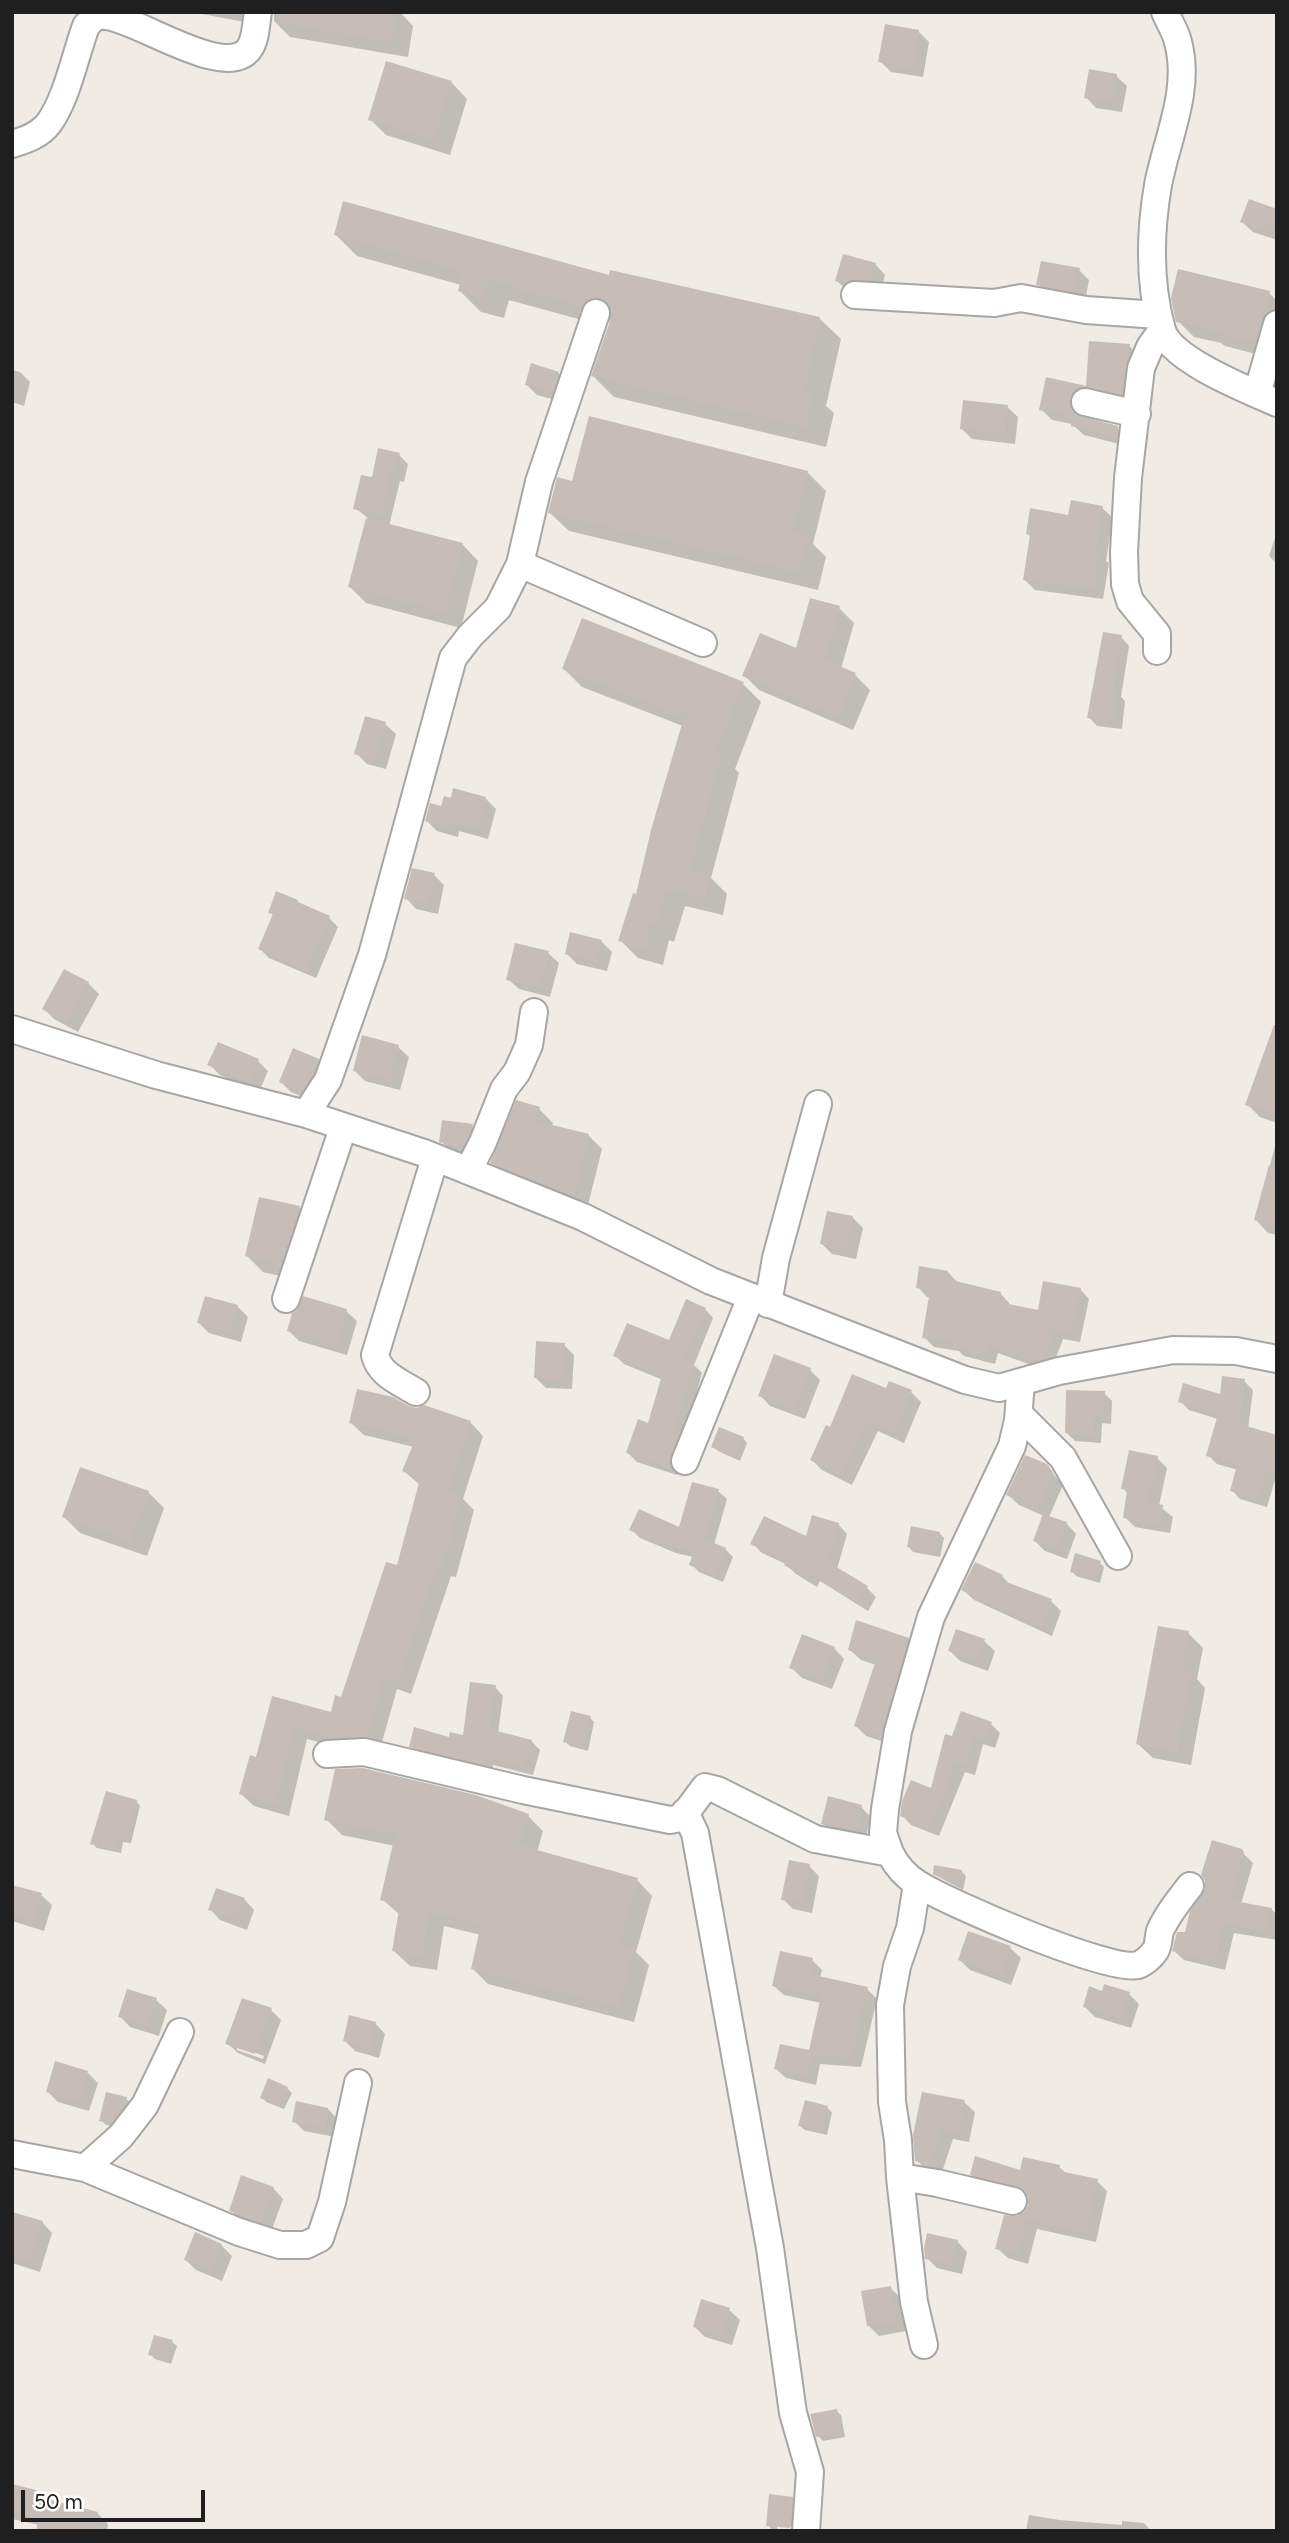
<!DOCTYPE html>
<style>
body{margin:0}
#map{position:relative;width:1289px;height:2543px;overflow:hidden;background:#f0ebe4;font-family:Figtree,sans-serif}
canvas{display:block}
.frame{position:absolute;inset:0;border:14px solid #1f1f1f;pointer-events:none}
.scale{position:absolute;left:21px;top:2490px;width:184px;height:32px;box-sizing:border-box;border:4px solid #1f1f1f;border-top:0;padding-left:9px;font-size:21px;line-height:24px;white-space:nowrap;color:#1f1f1f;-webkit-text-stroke:5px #fff;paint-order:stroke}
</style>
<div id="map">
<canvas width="1289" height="2543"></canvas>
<div class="frame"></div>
<div class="scale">50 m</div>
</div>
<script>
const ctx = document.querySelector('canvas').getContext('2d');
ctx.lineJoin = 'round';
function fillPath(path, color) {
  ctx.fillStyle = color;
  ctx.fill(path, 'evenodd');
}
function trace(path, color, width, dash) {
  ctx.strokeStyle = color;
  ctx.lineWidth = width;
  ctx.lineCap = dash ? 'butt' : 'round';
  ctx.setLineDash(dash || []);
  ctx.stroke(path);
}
const shadow = new Path2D(`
 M191,12h56l-2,10z
 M274,12h126l13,14 -5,31 -118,-20 -16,-16z
 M918,31l11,11 -6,35 -32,-5 -11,-11z
 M388,63l64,20 15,16 -17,56 -64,-20 -16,-16z
 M1116,76l11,10 -5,26 -26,-4 -10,-11z
 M1250,201l27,10v29l-24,-8 -11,-10z
 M336,235l274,43 209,40 22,21 -15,67 8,7 -8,34 -212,-50 -21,-21 19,-57 -8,7 -95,-26 -5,18 -23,-6 -21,-21 1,-6 -104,-29z
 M875,264l10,11 -4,15 -33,1 -11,-10z
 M1079,270l10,10 -4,21 -37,-7 -10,-10z
 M1269,293l8,8v36l-6,21 -46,-12 -4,-3 -27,-6 -16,-16z
 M1129,346l10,10 -7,48 -53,6 1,7 37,10 11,11 -1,8 -43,-11 -12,-11 -20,-4 -11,-11 6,-29 40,8z
 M532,366l27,8 10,10 -6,18 -26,-7 -10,-10z
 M12,370l8,2 10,10 -6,24 -12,-4z
 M1007,407l11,10 -3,27 -43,-5 -10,-10z
 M399,455l9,9 -4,18 -4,-1 -11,45 74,19 15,16 -17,67 -95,-25 -16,-16 18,-69 -13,-10 18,-29z
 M808,473l18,18 -13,53 13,13 -8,33 -249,-59 -19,-18 24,-30z
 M1102,508l11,10 -7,43 3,2 -6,36 -68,-9 -10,-10 6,-43 -3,-3 42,-17z
 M1277,531v33l-8,-8z
 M839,608l15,15 -13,46 14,6 15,15 -17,40 -94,-40 -15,-15 53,-25z
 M1121,637l8,9 -8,51 4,4 -3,28 -25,-3 -8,-9 3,-27h3z
 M564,669l179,15 18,18 -26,67 4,4 -28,105 16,16 -4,21 -38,-9 -11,36 -5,-2 -6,25 -25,-7 -18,-18 18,-44 45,-170 -101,-39z
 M366,719l19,5 11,10 -10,35 -19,-5 -11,-11z
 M485,798l11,11 -8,30 -29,-8 -1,6 -21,-6 -10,-10 25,-21z
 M434,875l10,10 -6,29 -22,-5 -10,-11z
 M297,901l5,5 27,12 9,9 -22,51 -47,-20 -9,-9 14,-33 -4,-4z
 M601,941l11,11 -5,19 -30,-7 -10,-10z
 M548,953l11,10 -9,34 -31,-8 -11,-10z
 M88,983l11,11 -21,38 -24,-13 -10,-10z
 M398,1047l11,10 -9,33 -35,-9 -10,-10z
 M1277,1059v64l-17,-6 -13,-13z
 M318,1060l10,11 -16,30 -21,-9 -10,-10z
 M258,1061l10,10 -9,21 -39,-17 -10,-10z
 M517,1102l22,7 14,14 -1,3 36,9 14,14 -15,60 -81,-33 -14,-14z
 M443,1122l29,4 10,10 -10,22 -21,-6 -10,-11z
 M1277,1138v97l-9,-2 -12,-13z
 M260,1199l40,9 15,15 -18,57 -34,-8 -16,-16z
 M828,1213l25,5 10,10 -7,31 -24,-5 -10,-10z
 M948,1272l9,10 43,11 9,10v3l30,6 41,-23 9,10 -9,43 -17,-3 -11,29 -7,2 -47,-17 -3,11 -31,-8 -5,-5 -25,-4 -10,-10 7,-40h-4l-9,-10z
 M237,1306l11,11 -7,25 -32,-9 -10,-10z
 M705,1309l8,9 -19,47 8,8 -18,67 -7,35 -40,-13 -9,-9 22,-28 13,-45 -39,-16 -9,-9 55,-12z
 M346,1311l11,10 -10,34 -48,-14 -10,-10z
 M564,1345l10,10 -2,34 -26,-1 -11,-11z
 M810,1370l10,10 -15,39 -35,-13 -10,-11z
 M1244,1381l9,9 -5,39 29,8v43h-2l-8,27 -27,-8 -8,-9 6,-20 -21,-6 -9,-9 10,-36 -29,-9 -9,-9 41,-4z
 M887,1390l24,2 10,10 -17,41 -26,-12 -26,54 -30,-15 -10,-10 19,-31z
 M1104,1393l8,8 -1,23 -9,-1 -1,20 -26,-2 -9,-9z
 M424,1407l47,16 12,13 -20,63 11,11 -18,67 -5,-1 -40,118 -14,-5 -17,60 -34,1 -39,-11 -18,77 -35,-10 -13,-12 16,-35 16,-60 59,15 10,-15 56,-132 22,-82 -16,-14 10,-24 -50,-12 -13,-12z
 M743,1438l4,5 -7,18 -22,-10 -5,-4z
 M1157,1458l10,10 -8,38 14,11 -3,16 -35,-6 -10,-10 3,-23 -5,-6z
 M1046,1466l17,19 -14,32 17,6 10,11 -9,25 -22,-8 -10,-10 9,-25 -25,-11 -11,-10z
 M694,1484l24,7 9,8 -13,46 11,4 8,8 -10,25 -24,-10 -8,-8 2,-7 -17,-4 -36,-15 -8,-8h48z
 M148,1492l16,16 -17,48 -67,-23 -16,-16z
 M838,1524l9,10 -10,35 30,19 9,9 -8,14 -48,-30 -3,6 -21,-13 -10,-10 -24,-11 -10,-10 55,-4z
 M939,1533l5,5 -4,19 -27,-5 -4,-5z
 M1100,1563l4,4 -4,16 -24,-7 -4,-5z
 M1002,1576l10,11 39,14 10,10 -9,25 -78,-36 -11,-10z
 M1188,1633l15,15 -6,31 8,9 -14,77 -38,-7 -15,-14z
 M908,1639l10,10 -27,95 -25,-8 -10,-10 20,-61 -15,-5 -11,-10z
 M984,1641l11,10 -7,20 -28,-10 -10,-10z
 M834,1648l10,11 -12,30 -30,-11 -11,-11z
 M495,1687l8,9 -5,37 33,8 9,9 -7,25 -40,-10 -1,7 -72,-17 -9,-9 53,-9z
 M590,1718l4,4 -6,29 -18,-5 -5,-5z
 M991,1724l9,9 -5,15 -12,-4 -8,31 -10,-3 -26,64 -28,-11 -9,-10 30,-24 21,-53z
 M136,1801l4,5 -9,37 -8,-1 -2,11 -24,-5 -5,-5z
 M861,1807l10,10 -6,23 -31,-6 -11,-10z
 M528,1816l15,15 -6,21 100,28 15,16 -16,56 13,13 -15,57 -146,-38 -15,-15 8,-34 -37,-9 -7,44 -27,-4 -16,-15 6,-36 -18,-16 13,-53 -53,-11 -16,-16z
 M1241,1851l12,12 -12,41 30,5 6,6v25l-43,-7 -9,37 -41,-10 -10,-9 12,-17 21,-45z
 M809,1866l10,10 -7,37 -19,-4 -10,-10z
 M961,1871l5,5 -3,14 -28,-16z
 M12,1887l29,8 11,10 -8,26 -32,-10z
 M244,1899l10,11 -7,20 -27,-10 -10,-11z
 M969,1934l41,14 11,10 -10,27 -41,-15 -10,-10z
 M812,1960l10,10 -2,8 47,11 10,10 -16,68 -41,-3 -4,21 -30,-7 -10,-9 34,-17 11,-49 -37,-8 -10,-9z
 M1103,1993l26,1 10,10 -8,24 -36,-11 -10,-10z
 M156,2000l11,10 -8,26 -29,-9 -10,-11z
 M271,2010l10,10 -16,44 -27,-11 -11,-10zM237,2046l27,10 -1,3 -26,-9z
 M375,2023l10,11 -6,24 -24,-7 -10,-10z
 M88,2073l10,10 -9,28 -31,-9 -10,-10z
 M287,2088l5,5 -8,16 -18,-7 -4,-5z
 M126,2099l5,4 -15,24 -10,-2 -5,-5z
 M964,2102l11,10 -6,30 -16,-3 -12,36 -14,-4 -10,-11z
 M827,2108l5,4 -5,23 -22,-5 -5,-4z
 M328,2109l10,11 -3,17 -31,-6 -10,-10z
 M1059,2167l8,7 30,7 10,10 -11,51 -59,-13 -9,35 -20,-6 -11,-10 20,-30 8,-4 5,-8v-10l-48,-12 -11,-10 50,-2z
 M273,2188l10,11 -12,33 -30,-11 -10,-11z
 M12,2213l30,9 10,11 -12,39 -28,-9z
 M957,2241l10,11 -5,22 -25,-6 -10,-10z
 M221,2245l11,11 -10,25 -26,-11 -10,-10z
 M890,2288l11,10 5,33 -27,5 -11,-11z
 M729,2310l11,10 -8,25 -27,-8 -10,-10z
 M172,2342l5,4 -6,18 -16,-5 -5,-5z
 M836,2411l5,4 4,22 -22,4 -5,-5z
 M12,2486l24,5 8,9 53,13 11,11 -1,7h-70l2,-6 -27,-6z
 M792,2498l10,11 -1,22h-28l-5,-6zM777,2525l22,2v4l-22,-2z
 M1029,2515l30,5 63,5v-4l22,2 7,8h-125z`);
const building = new Path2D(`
 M280,12h117l-5,30 -113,-19z
 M885,24l34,6 -6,38 -35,-6z
 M386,61l66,20 -18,59 -66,-20z
 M1089,69l28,5 -5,29 -28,-5z
 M1249,199l28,10 -7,23 -30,-10z
 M343,201l266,74 1,-5 210,47 -15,72 9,2 -9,36 -214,-51 20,-58v-9l-4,-7 -13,-4 -8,3 -4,5 -94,-26 -5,18 -25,-7 5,-19 -129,-37z
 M843,254l33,9 -5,17 -16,-1 -10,5 -10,-3z
 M1041,261l39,7 -5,24 -39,-7z
 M1178,269l92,22 -15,52 -48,-12 1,-3 -32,-6 -5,-24z
 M1089,341l41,3 -8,50 -41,-7 -7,4 -4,8v8l5,7 43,12 -1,11 -46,-11 2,-9 -34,-7 7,-33 40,9z
 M531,363l28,9 -7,21 -27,-8z
 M963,400l45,5 -3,29 -45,-5z
 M589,416l219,55 -15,62 15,3 -9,36 -251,-59 9,-36 15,4z
 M378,448l22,5 -5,21 -4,-1 -10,42 -28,-6 8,-34 11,2z
 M1071,500l32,6 -7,45h3l-6,39 -70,-10 7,-45 -4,-1 4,-26 38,7z
 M366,518l97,25 -18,70 -97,-26z
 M810,598l30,8 -15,54 31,13 -18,44 -96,-41 18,-43 36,15z
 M582,618l162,64 -28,70 6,2 -32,116 20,5 -5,23 -38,-9 -11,36 -5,-2 -6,25 -27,-7 15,-48 3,1 15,-64 33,-113 -122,-48z
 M1103,632l19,3 -9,56h5l-4,31 -27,-4z
 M365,716l21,6 -11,38 -21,-6z
 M453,788l33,9 -8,32 -29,-7 -2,5 -22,-6 5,-18 11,3 3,-10 7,2z
 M412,868l23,5 -7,31 -24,-5z
 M276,891l22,9v2l32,14 -23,54 -49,-21 15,-35 -5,-1z
 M570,932l32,8 -5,22 -32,-8z
 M515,943l34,8 -9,37 -34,-8z
 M64,969l25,13 -22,40 -25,-13z
 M1274,1025h3v91l-32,-11z
 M362,1035l37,10 -9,36 -37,-10z
 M218,1042l41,17 -10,24 -42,-18z
 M293,1048l26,11 -5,14 -13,19 -22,-10z
 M516,1100l24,7 -4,14 53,13 -15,62 -84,-33z
 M442,1120l31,4 -11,25 -23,-7z
 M1269,1165l8,1v61l-23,-7z
 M259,1197l41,9 -19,59 -36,-9z
 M827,1211l26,5 -7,33 -26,-5z
 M919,1266l29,5 -1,8 54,13 -2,10 39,8 5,-29 38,7 -10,46 -17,-3 -11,28 -9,3 -45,-17 -3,11 -33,-9 1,-4 -32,-5 8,-48 -14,-2z
 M205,1296l33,9 -7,27 -34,-9z
 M303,1296l44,13 -11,37 -49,-15 5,-18 5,-3z
 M686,1299l20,9 -22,53 10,2 -19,69 4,1 -9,22 -1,13 -43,-15 12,-34 10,4 14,-48 -49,-19 14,-33 42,17z
 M536,1341l29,2 -3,37 -28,-2z
 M774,1354l37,14 -16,42 -37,-14z
 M852,1374l34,14 3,-7 23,9 -19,44 -26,-12 -25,54 -32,-16 16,-35 4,2z
 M1222,1376l23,3 -6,45 38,11v26l-4,13 -7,-2 -8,27 -28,-8 7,-26 -31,-9 12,-42 -40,-12 5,-19 37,11z
 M357,1389l36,8 16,9 7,2 8,-3 47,16 -23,71 14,3 -19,70 -5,-1 -40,118 -14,-5 -17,60 -35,1 -38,-11 -18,78 -37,-11 11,-39 6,2 16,-61 59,16 4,-17 6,2 45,-135 11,3 23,-86 -18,-8 11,-26 -3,-1 2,-7 -63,-14z
 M1066,1390l39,1 -1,25h-9l-2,19 -28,-2z
 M719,1427l25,10 -9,20 -24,-10z
 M1129,1450l29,6 -10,46 15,3 -3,19 -37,-6 4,-28 -6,-1z
 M1025,1455l22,9 7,10 -16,35 -32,-14z
 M80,1467l69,24 -18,50 -69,-24z
 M692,1482l27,7 -14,50 21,9 -11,27 -26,-10 5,-14 -28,-5 -37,-16 10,-21 40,18z
 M1043,1514l24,8 -10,27 -24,-8z
 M812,1515l27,8 -11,39 40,24 -10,17 -48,-29 -3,5 -23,-14 2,-4 -36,-17 14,-28 42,20z
 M911,1526l29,6 -4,21 -29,-6z
 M1075,1553l26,8 -6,18 -25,-7z
 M975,1562l28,13 -2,5 51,19 -11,28 -80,-37z
 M856,1620l53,18 -28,98 -27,-10 22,-66 -28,-10z
 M1158,1626l31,5 -7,39 10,2 -15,80 -41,-8z
 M956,1629l29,10 -8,22 -29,-10z
 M802,1634l33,13 -13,33 -33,-12z
 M470,1682l26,3 -7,44 43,11 -7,28 -40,-10 -2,6 -74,-17 5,-20 35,10 1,-5 13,3z
 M571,1711l20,5 -8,31 -20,-5z
 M961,1711l31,11 -6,18 -12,-4 -8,31 -10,-3 -27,65 -29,-13 2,-15 9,-21 20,8 14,-54 7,2z
 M363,1768l113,27 53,19 -10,31 119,33 -19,66 15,3 -15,60 -148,-38 10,-45 -52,-12 -7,44 -30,-5 8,-47 -20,-4 15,-65 -71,-15 11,-51z
 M106,1791l31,9 -10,40 -8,-2 -3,12 -26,-6z
 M828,1796l34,9 -7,25 -34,-6z
 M1212,1840l30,9 2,3 -15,48 43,8 -5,24 -43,-8 -9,37 -43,-10 5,-19h8l5,-21 15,-22v-8l-4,-6z
 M789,1860l21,4 -8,39 -21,-3z
 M934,1865l28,5 -4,17 -25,-13z
 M12,1885l30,8 -8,29 -22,-6z
 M216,1888l29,10 -8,22 -29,-10z
 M968,1931l43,15 -10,29 -43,-15z
 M780,1951l33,7 -3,16 58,13 -16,71 -41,-3 -5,21 -32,-7 6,-25 29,6 12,-54 -49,-10z
 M1104,1984l26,8 -9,27 -38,-12 6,-21 13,5z
 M127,1989l30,9 -9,28 -30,-9z
 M242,1998l30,10 -17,46 -30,-10z
 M349,2015l27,7 -7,26 -26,-7z
 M55,2061l33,10 -9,31 -33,-10z
 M268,2078l20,9 -9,19 -19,-8z
 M106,2092l21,5 -2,8 -14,19 -12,-3z
 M922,2092l43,8 -6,32 -17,-3 -11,37 -16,-5 -2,-26z
 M805,2100l23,6 -6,25 -24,-5z
 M296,2101l32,7 -3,20 -33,-6z
 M975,2156l45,14 3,-13 37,8 -1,6 39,8 -12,54 -59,-14 -9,35 -23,-5 9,-34 13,1 7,-4 4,-7v-8l-4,-7 -7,-4 -47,-11z
 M241,2175l33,12 -13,35 -32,-11z
 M12,2212l31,9 -13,41 -18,-5z
 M195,2232l27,12 -11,27 -27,-11z
 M927,2233l31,7 -6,25 -27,-6 -1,-10z
 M891,2286l6,35 -30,5 -6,-35z
 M701,2299l29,9 -8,28 -29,-9z
 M154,2335l19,5 -6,20 -19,-5z
 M837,2409l5,23 -26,5 -6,-23z
 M12,2484l24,6 -1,6 63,16 -5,19h-57l3,-13 -27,-7z
 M769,2494l24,3 -3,31 -24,-2z`);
const minor = new Path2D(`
 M1165,12c4,10 11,20 13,30 13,48 -11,96 -20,143 -8,47 -9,99 4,145 9,30 86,60 115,73
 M12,144c14,-4 28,-9 37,-21 18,-25 26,-67 37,-97l8,-9c4,0 7,-2 11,-1 30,1 120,65 144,33 7,-9 7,-26 9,-37
 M855,295l139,8 27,-5 65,12 72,5
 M1257,394l20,-70
 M1085,402l52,12
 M520,564l183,79
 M1157,651v-17l-27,-33 -5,-17 -1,-32 4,-74 13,-110 9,-21 12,-17
 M12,1029l144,46 150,39 118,39 159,64 128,64 254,99 34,8 60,-17 114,-21 63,1 41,8
 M306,1114l22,-34 44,-125 81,-297 17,-22 28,-28 22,-44 19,-82 57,-169
 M468,1171l15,-29 21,-53 13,-17 12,-27 5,-33
 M286,1299l57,-171
 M768,1304l8,-46 42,-154
 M416,1392c-16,-10 -37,-18 -41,-37l60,-197
 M1019,1414l44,44 55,98
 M685,1461l66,-164
 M327,1754l37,-2 159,38 147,30 12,-2 23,-31 12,3 98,49 75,14c7,14 15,23 28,31 30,19 192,89 220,81 6,-2 14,-9 17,-14 4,-5 3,-13 5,-20 7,-16 19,-31 30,-45
 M685,1812l10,21 75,415 23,165 17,59 -4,59
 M890,1853l-7,-20 2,-24 13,-78 33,-114 81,-171 6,-26 3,-38
 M917,1884l-7,44 -13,38 -7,39 2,97 6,38 2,37 37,6 76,18
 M12,2154l73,14 154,64 41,13h26l14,-7 12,-36 26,-119
 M85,2168l36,-32 24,-31 35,-73
 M900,2177l14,125 10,43`);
fillPath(shadow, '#0003');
fillPath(building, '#c8bcb7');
trace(minor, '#a6a6a6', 30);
trace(minor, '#fff', 26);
</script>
